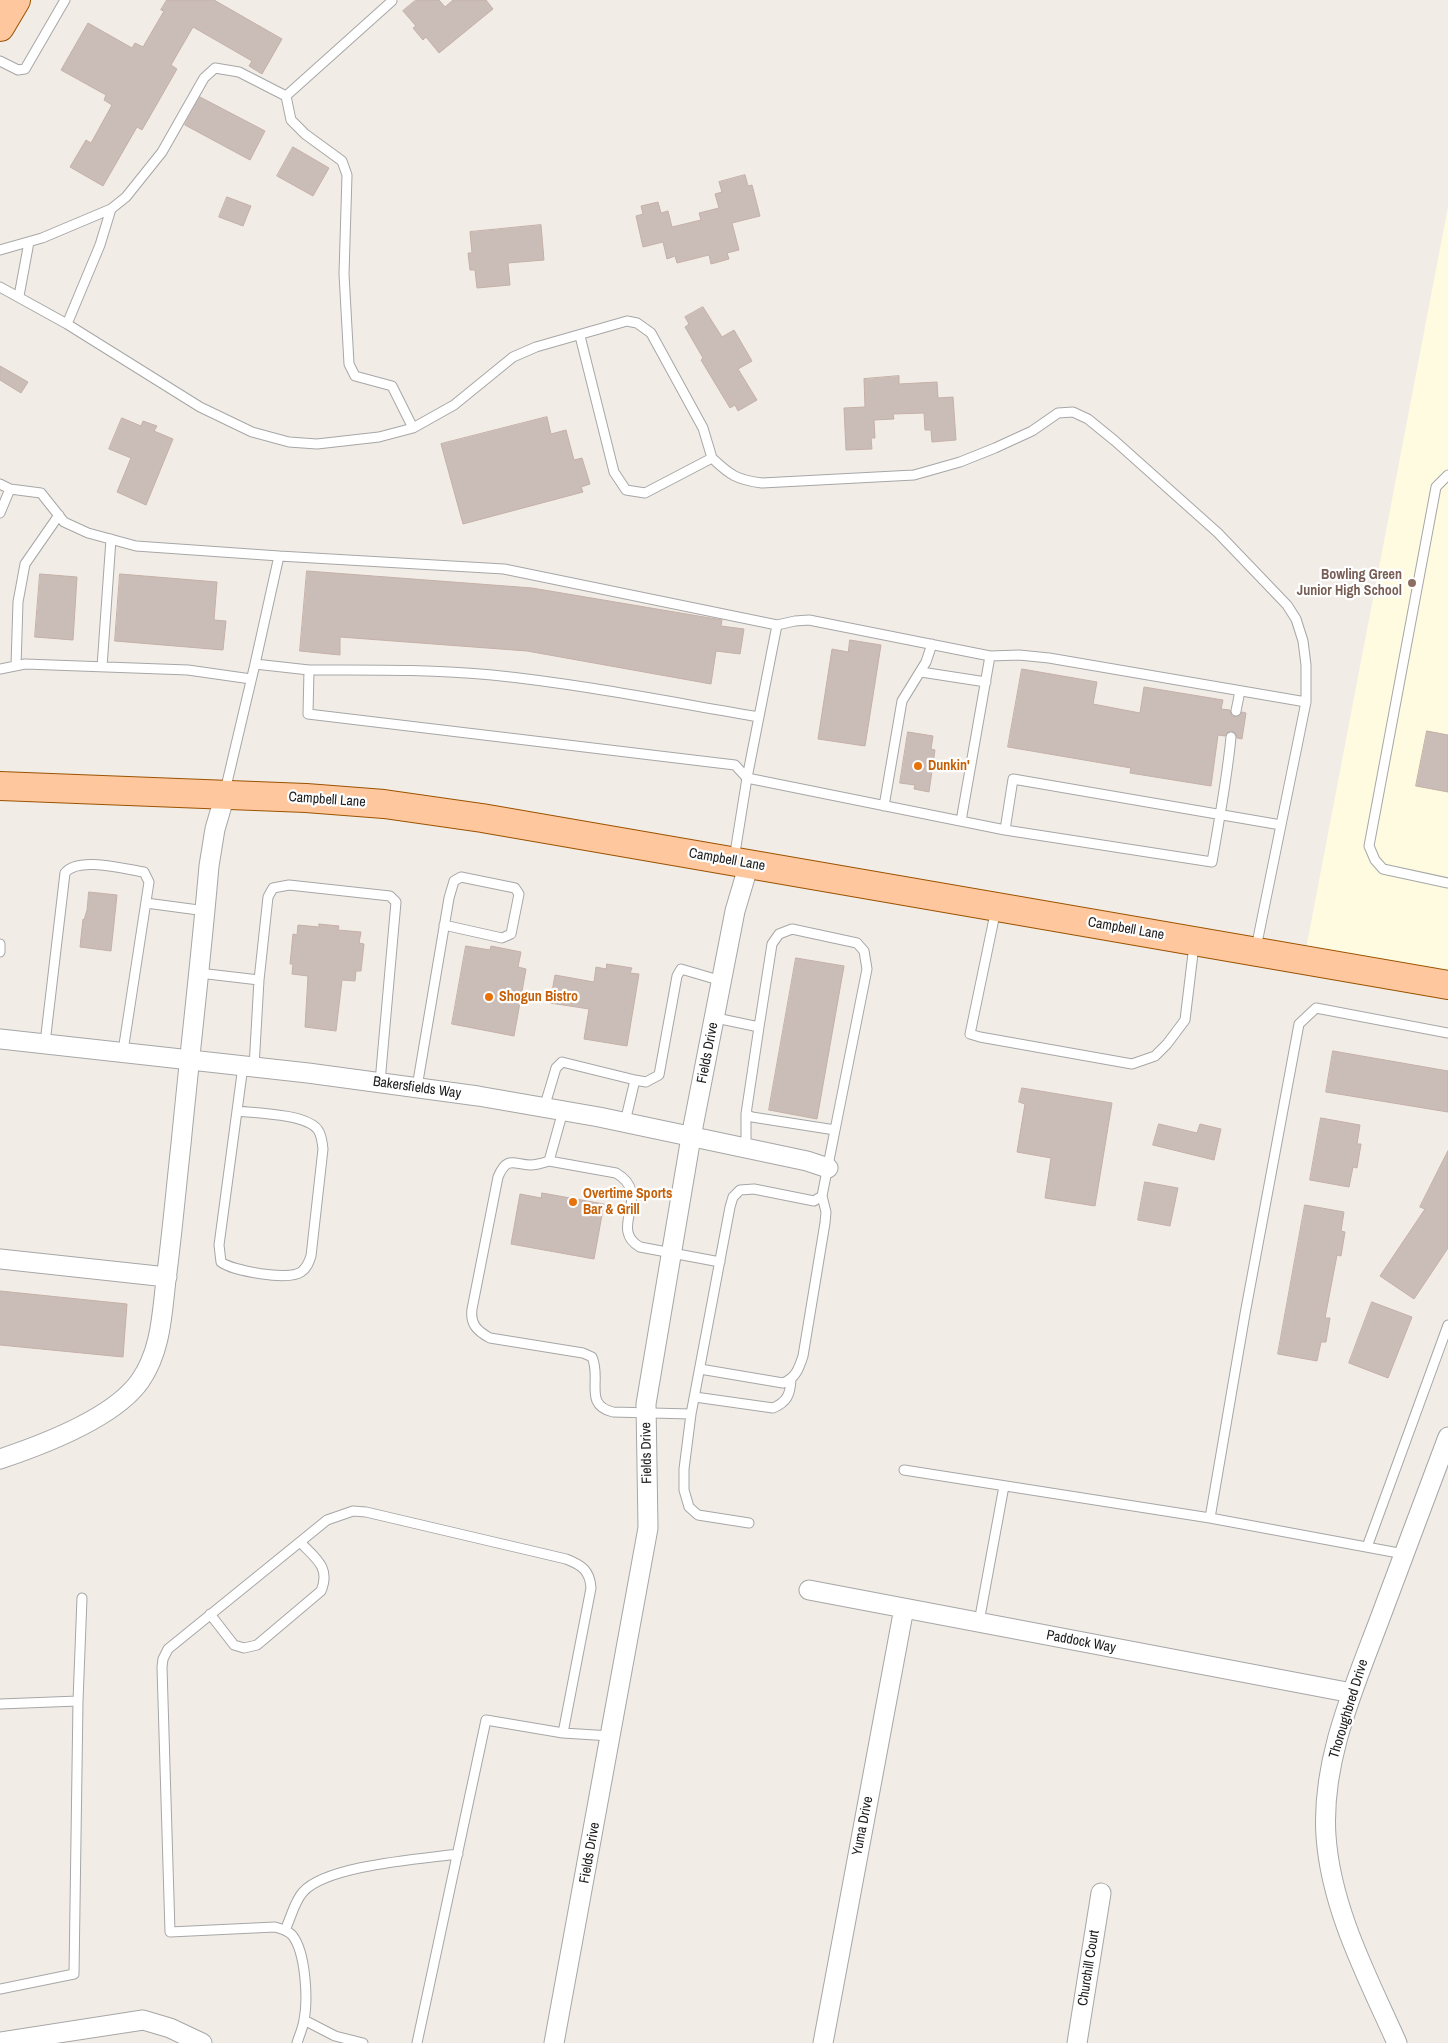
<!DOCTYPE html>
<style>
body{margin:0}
canvas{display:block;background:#f1ece6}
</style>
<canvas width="1448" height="2043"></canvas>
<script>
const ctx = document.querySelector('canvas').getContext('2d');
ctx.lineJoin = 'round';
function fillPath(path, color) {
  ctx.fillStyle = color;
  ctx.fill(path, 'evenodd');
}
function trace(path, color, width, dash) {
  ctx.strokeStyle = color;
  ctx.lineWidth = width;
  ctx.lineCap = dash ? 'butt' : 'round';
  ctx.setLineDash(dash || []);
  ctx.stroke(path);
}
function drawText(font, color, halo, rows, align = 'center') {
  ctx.font = font + ' "Archivo Narrow",sans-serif';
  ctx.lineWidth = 4.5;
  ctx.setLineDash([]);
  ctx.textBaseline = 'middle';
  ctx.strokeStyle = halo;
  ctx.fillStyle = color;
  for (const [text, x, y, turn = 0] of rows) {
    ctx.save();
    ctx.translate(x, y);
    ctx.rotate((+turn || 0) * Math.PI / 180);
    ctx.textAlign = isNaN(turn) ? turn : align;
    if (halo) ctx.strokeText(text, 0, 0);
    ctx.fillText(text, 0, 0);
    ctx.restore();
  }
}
const education = new Path2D(`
 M1448,207v778l-144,-26z`);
const building = new Path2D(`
 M167,0h47l68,39 -20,35 -13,-8 3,-5 -59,-34 -22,38 6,4 -35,61 -5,-3 -34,59 -33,-19 16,-27 5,3 21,-38 -8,-5 2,-5 -45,-25 27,-47 44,25 3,-5 8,4 21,-36 -3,-1z
 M416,0h23l6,7 8,-7h33l7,9 -54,44 -13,-16 -3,3 -10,-12 3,-2 -13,-15z
 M200,97l65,34 -15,29 -65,-35z
 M293,147l36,21 -16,28 -36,-20z
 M745,175l3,11 4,-1 8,31 -28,7 7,27 -12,3 2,6 -18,5 -2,-9 -32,8 -2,-7 -8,3 -4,-17 -20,5 -7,-31 7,-2 -2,-8 17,-4 3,11 7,-2 4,16 29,-7 -2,-7 20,-5 -4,-14 7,-2 -3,-10z
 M227,197l24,9 -8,20 -24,-9z
 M541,225l3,35 -36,3 2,22 -33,3 -2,-18h-5l-2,-17h4l-2,-21z
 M703,307l19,30 12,-7 18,31 -14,8 19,31 -19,11 -3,-6 -5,3 -29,-48 2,-2 -18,-31 4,-3 -4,-7z
 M0,366l28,16 -7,11 -21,-13z
 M899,376v8l38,-2 1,16 15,-1 3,43 -24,2 -1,-12h-6l-1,-17 -31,1 1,5 -20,1 1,18h-4l1,11 -26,1 -2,-42 21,-1 -1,-28z
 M547,417l4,17 15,-4 8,30 8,-2 8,26 -9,3 2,5 -120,32 -22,-80z
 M122,418l19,8 2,-5 14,5 -3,5 19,8 -27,66 -29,-13 14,-34 -22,-9z
 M307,571l225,17 190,32 -1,6 23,3 -4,25 -24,-3 -5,33 -184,-33 -187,-14v18l-40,-4z
 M40,574l37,3 -4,63 -38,-3z
 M120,574l97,8 -3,38 12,1 -3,29 -108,-9z
 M850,640l31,5 -16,101 -47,-7 14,-90 16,3z
 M1022,669l75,13 -4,22 47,9 4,-26 79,13 -2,9 9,1 2,6 6,1 4,-5 4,1 -4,26 -5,-1 -1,-4 -4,-3 -4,1 -3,4 -7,-1 -7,51 -81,-13 1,-5 -123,-21z
 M1427,731l21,4v57l-32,-6z
 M908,732l25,4 -2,13 4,1 -6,42 -15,-3 1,-4 -15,-2z
 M89,892l28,3 -6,56 -31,-4 3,-28 1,1 3,-10z
 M319,924l20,2 -1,4 23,2 -2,11 5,1 -3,27h-5l-1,10 -13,-1 -6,51 -31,-4 3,-51 -16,-2 1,-10h-3l3,-30 4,1 1,-10 21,2z
 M466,946l24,4 1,-4 30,6 -3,15 8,2 -12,67 -62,-12z
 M796,958l48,8 -27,153 -48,-9z
 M607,964l25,4 -2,5 9,1 -12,72 -43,-7 5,-30 -39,-6 5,-28 39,7 2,-15 10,2z
 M1333,1051l115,20v41l-122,-20z
 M1022,1088l90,15 -17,103 -50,-8 6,-40 -34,-6 8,-48 -6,-2z
 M1321,1118l39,7 -3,19h4l-4,24 -4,-1 -4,20 -39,-7z
 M1159,1124l38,9 3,-9 21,5 -7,31 -61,-15z
 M1448,1151v97l-34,51 -34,-23 45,-67 -5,-2z
 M1145,1182l33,6 -8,38 -32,-6z
 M542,1193l62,11 -10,55 -83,-15 9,-50 21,4z
 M1305,1205l39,7 -3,19 4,1 -4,24 -4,-1 -12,63h5l-4,24h-5l-4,19 -39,-7z
 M0,1291l127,13 -4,53 -123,-12z
 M1372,1302l40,15 -24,61 -39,-15z`);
const lane = new Path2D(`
 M0,61l18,9 7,-1 40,-69
 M286,96l106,-95
 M0,250l42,-12 69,-29 15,-12 36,-45 42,-74 11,-10 24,4 47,24 5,24 14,14 37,27 5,14 -3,99 5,90 6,12 37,10 21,42
 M0,287l67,37 133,83 52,25 37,10 28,2 62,-7 34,-9 41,-23 59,-48 23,-10 91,-26 10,2 14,10 52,95 9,30 -67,35 -19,-3 -12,-18 -34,-136
 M19,296l10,-54
 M67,324l33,-79 11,-36
 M712,458c18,17 25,22 50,25l152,-8 46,-13 35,-14 37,-17 26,-18 15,-1 15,7 27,22 103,92 69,72 9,14 7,22 3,24v37l-50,246
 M1448,475l-12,12 -67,359 6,14 8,9 65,14
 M0,484l10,5 -10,24
 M10,489l31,4 23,29 24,11 48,13 143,10
 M777,625l18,-4 14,-1 181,36 -29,165
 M990,656l29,-1 30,3 257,44
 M255,664l24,-108 225,13 273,56 -30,153
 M16,666l2,-64 7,-38 34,-49
 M102,667l9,-128
 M0,669l25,-5 163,6 63,9
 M309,670c61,0 122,-1 183,5 89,9 178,27 267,42
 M921,672l65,10
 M1236,711l4,-20
 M1231,737c-4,42 -12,84 -19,125l-207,-32 8,-51 268,46
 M225,791l30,-127 54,6 -1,44 427,51 12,13
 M884,806l18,-105 24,-39 6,-18
 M734,859l13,-81 258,52
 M146,903l60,8
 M996,909l-26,125 10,3 152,27 23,-8 12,-12 18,-24 9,-75
 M0,944v8
 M199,973l60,7 9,-83 5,-9 16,-3 101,11 6,6 -16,180
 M716,1018l43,9 -13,87 6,3 83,13 -13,66 -8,5 -60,-12 -14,1 -7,7 -3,10 -39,207 -7,55v21l5,17 9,8 51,8
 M759,1027l13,-83 7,-10 13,-5 65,14 7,8 3,18 -32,161
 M45,1043l20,-170c13,-17 59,-4 79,-1l5,10 -26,169
 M254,1067l5,-87
 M417,1087l32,-189 5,-17 7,-4 54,11 4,6 -8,40 -9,4 -58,-13
 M544,1108l12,-40 6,-6 73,18
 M237,1111c20,2 70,3 81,19 4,6 4,12 5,19l-12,107c-2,6 -4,12 -10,16 -13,9 -68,-1 -80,-10l-2,-17 24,-179
 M563,1111l-14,50c-6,2 -12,4 -19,4 -17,-1 -23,-9 -32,12l-26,132c-2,15 5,22 18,29l93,15 9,4c10,22 -9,48 21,55l78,2
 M625,1122l10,-42 11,2 13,-7 18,-99 4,-7 41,12
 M746,1148v-34
 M549,1161l67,12c38,22 -9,55 24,74l80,15
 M700,1369l83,14c13,-5 16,-15 20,-27l22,-133 1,-11 -4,-16
 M695,1397l78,11c14,-6 17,-13 18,-28
 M904,1470l306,48 194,36
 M1210,1518l35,-204 54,-290 17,-16 132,25
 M1367,1547l81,-222
 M210,1614l24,31 10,3 13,-3 64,-54c10,-24 -6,-33 -21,-49
 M979,1622l25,-136
 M0,1704l78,-3
 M563,1733l48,3
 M285,1930c6,-12 9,-28 18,-38 24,-27 119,-33 155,-38
 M0,1989l74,-15 4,-273 4,-103
 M304,2020l31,16 28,7
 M297,2043c2,-7 6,-15 7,-23 4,-20 2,-68 -12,-85 -5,-5 -11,-6 -17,-8l-105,5 -8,-265 1,-8 5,-10 159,-129 26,-9 13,1 200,47c16,6 24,12 25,29l-28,145 -77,-13 -69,323`);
const street = new Path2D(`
 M0,1039l308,34 170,23 121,21 208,44 21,7
 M0,1259l167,18
 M0,1459c42,-14 114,-41 140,-78 21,-30 22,-67 26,-101 6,-45 10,-91 15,-136 9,-93 20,-185 28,-278l6,-37 10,-34
 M809,1590l543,103
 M0,2042l143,-22 27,8 32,15
 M554,2043l94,-515 -2,-124 45,-267 44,-226 14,-47
 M823,2043l81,-435
 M1077,2043l24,-150
 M1397,2043c-29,-65 -66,-134 -71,-207 -5,-74 27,-146 53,-215 23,-61 46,-123 69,-184`);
const primary = new Path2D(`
 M0,27l16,-27
 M0,786l306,12 78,6 98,14 966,167`);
const markers = [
 [1412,583,5,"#8d6e63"],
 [918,766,5,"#e8710a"],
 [489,997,5,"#e8710a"],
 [573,1202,5,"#e8710a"]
];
const educationNames = [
 ["Bowling Green",1402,575],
 ["Junior High School",1402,591]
];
const foodNames = [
 ["Dunkin'",928,766],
 ["Shogun Bistro",499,997],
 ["Overtime Sports",583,1194],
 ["Bar & Grill",583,1210]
];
const streetNames = [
 ["Campbell Lane",327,800,4],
 ["Campbell Lane",727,860,10],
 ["Campbell Lane",1126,929,10],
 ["Fields Drive",708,1053,-79],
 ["Bakersfields Way",417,1088,8],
 ["Fields Drive",647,1453,-91],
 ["Paddock Way",1081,1642,11],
 ["Thoroughbred Drive",1349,1709,-73],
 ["Yuma Drive",863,1826,-79],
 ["Fields Drive",590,1853,-80],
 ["Churchill Court",1089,1968,-81]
];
fillPath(education, '#fffbe1');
fillPath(building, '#cabdb8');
trace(building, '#c5b0a7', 1);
trace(lane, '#a7a7a7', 11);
trace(street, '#a7a7a7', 21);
trace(primary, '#9c5300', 30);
trace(lane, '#fff', 9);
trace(street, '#fff', 19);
trace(primary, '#ffc79d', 28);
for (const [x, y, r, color] of markers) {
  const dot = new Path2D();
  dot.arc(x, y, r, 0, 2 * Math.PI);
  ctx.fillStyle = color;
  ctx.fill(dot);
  trace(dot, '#fff', 2);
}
drawText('bold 14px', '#785e54', '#fff', educationNames, 'right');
drawText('bold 14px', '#c56008', '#fff', foodNames, 'left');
drawText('14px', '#202020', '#fff', streetNames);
</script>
